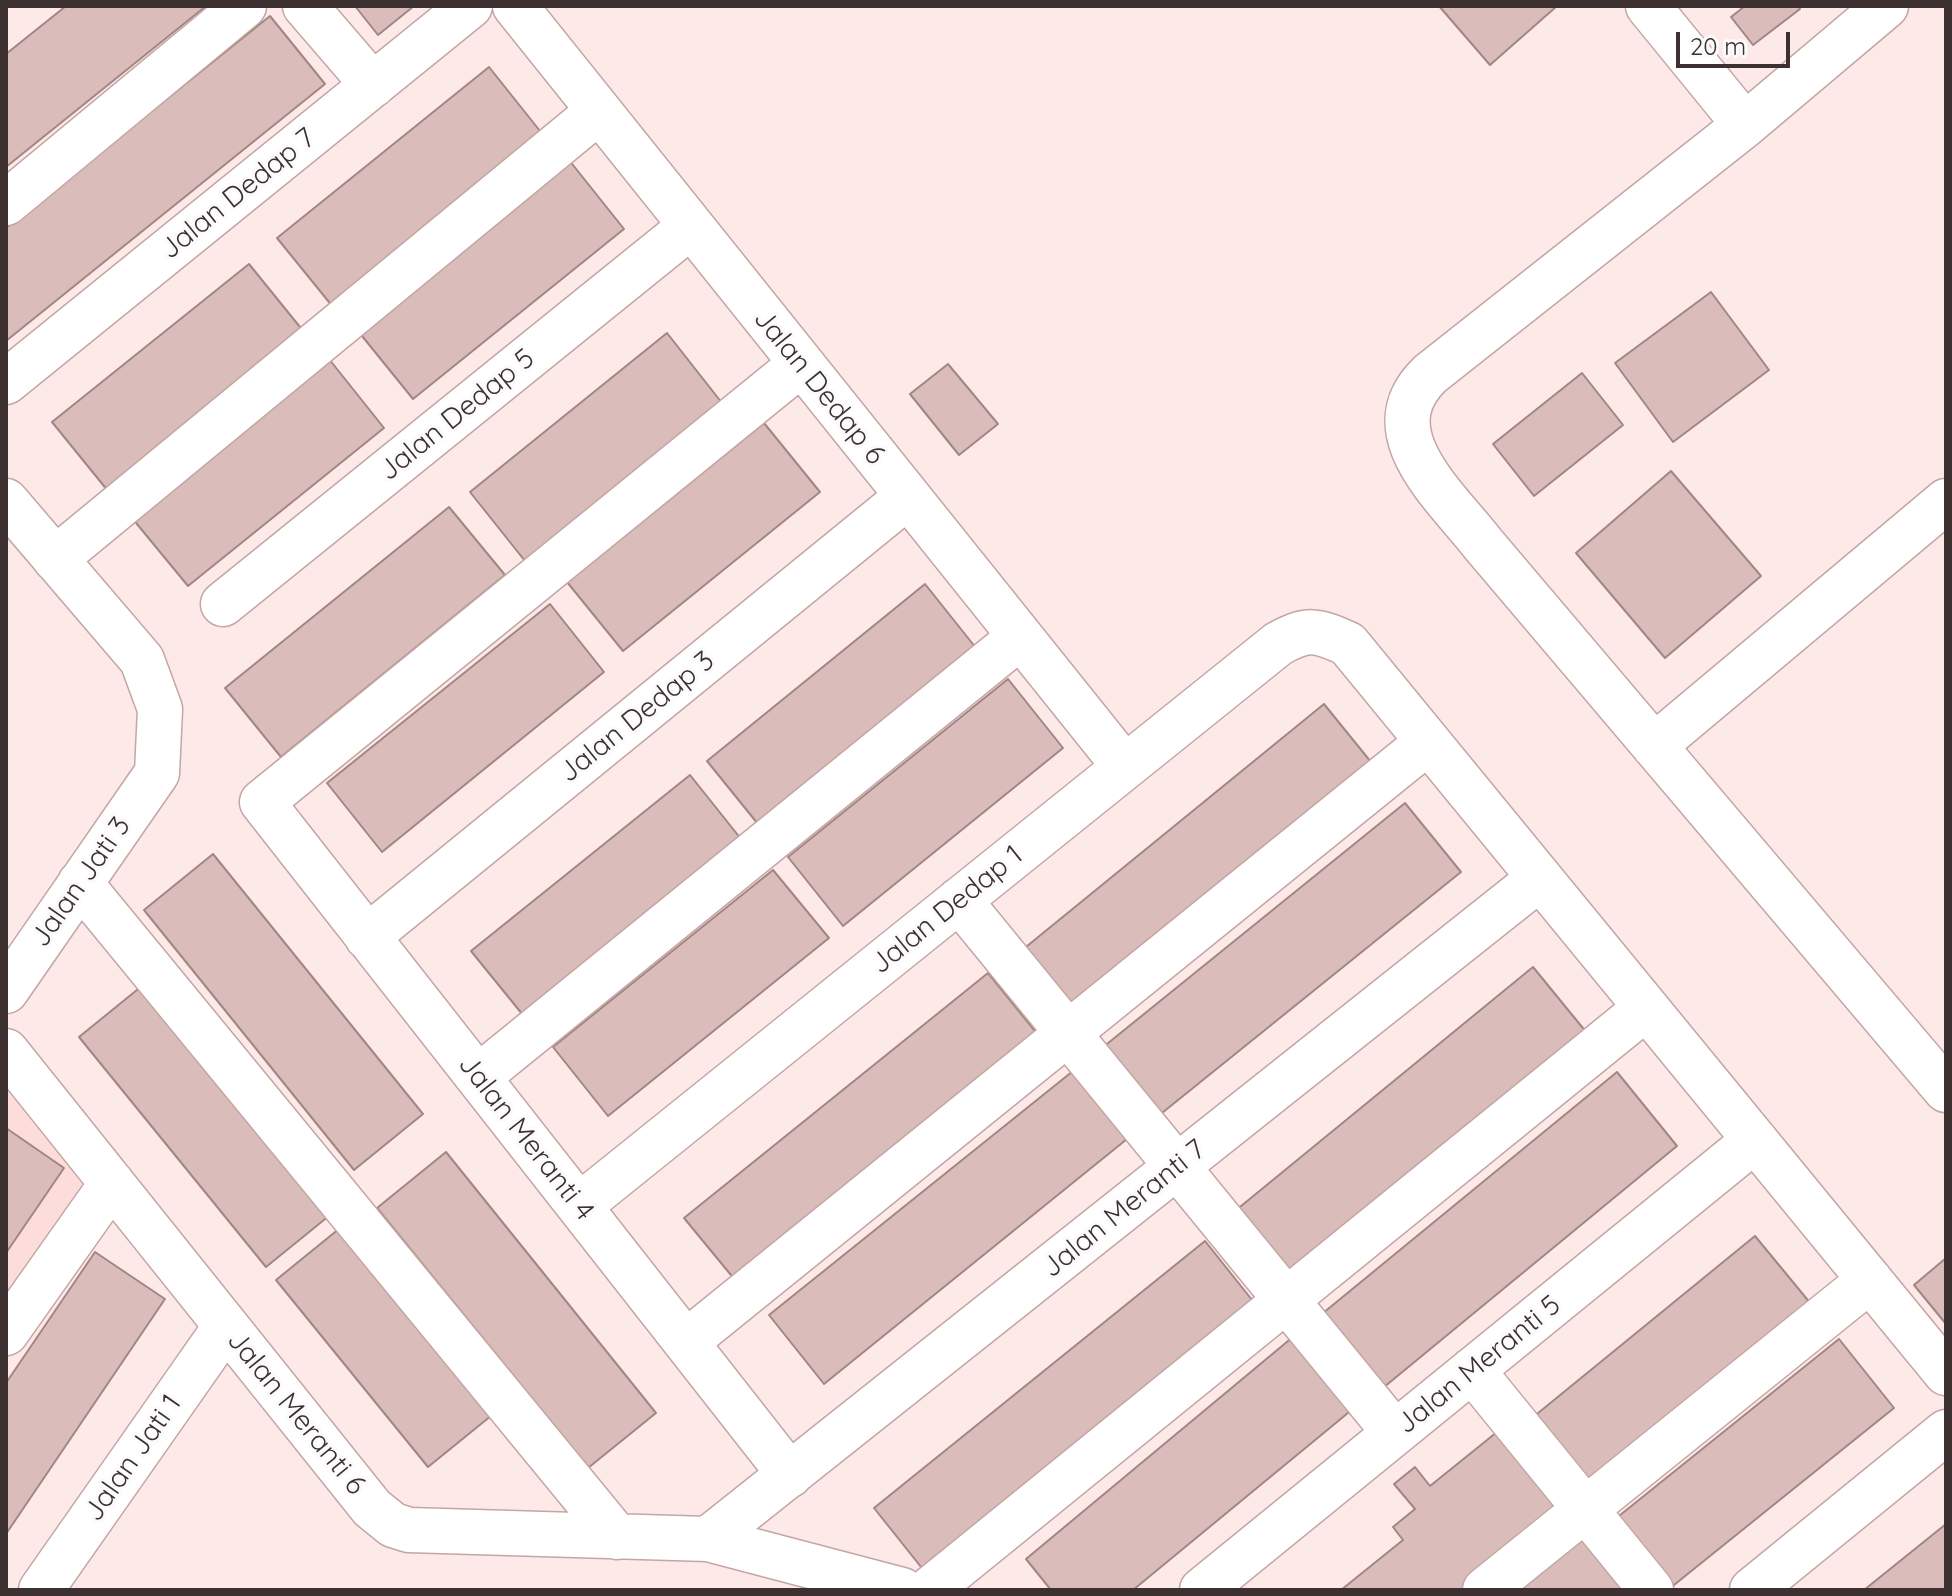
<!DOCTYPE html>
<style>
body{margin:0}
#map{position:relative;width:1952px;height:1596px;overflow:hidden;background:#fce9e8;font-family:Quicksand,sans-serif}
canvas{display:block}
.frame{position:absolute;inset:0;border:8px solid #3c3030;pointer-events:none}
.scale{position:absolute;left:1676px;top:32px;width:114px;height:36px;box-sizing:border-box;border:4px solid #3c3030;border-top:0;padding-left:10px;font-size:24px;line-height:28px;white-space:nowrap;color:#3c3030;-webkit-text-stroke:6px #fbfbfb;paint-order:stroke}
</style>
<div id="map">
<canvas width="1952" height="1596"></canvas>
<div class="frame"></div>
<div class="scale">20 m</div>
</div>
<script>
const ctx = document.querySelector('canvas').getContext('2d');
ctx.lineJoin = 'round';
function fillPath(path, color) {
  ctx.fillStyle = color;
  ctx.fill(path, 'evenodd');
}
function trace(path, color, width, dash) {
  ctx.strokeStyle = color;
  ctx.lineWidth = width;
  ctx.lineCap = dash ? 'butt' : 'round';
  ctx.setLineDash(dash || []);
  ctx.stroke(path);
}
function drawText(font, color, halo, rows, align = 'center') {
  ctx.font = font + ' Quicksand,sans-serif';
  ctx.lineWidth = 7;
  ctx.setLineDash([]);
  ctx.textBaseline = 'middle';
  ctx.strokeStyle = halo;
  ctx.fillStyle = color;
  for (const [text, x, y, turn = 0] of rows) {
    ctx.save();
    ctx.translate(x, y);
    ctx.rotate((+turn || 0) * Math.PI / 180);
    ctx.textAlign = isNaN(turn) ? turn : align;
    if (halo) ctx.strokeText(text, 0, 0);
    ctx.fillText(text, 0, 0);
    ctx.restore();
  }
}
const built = new Path2D(`
 M6,1064l89,108 -89,126z`);
const building = new Path2D(`
 M66,6h140l-200,161v-113z
 M355,6h59l-36,29z
 M1439,6h118l-67,59z
 M1745,6h53l2,3 -47,36 -22,-28z
 M270,16l55,68 -319,257v-113z
 M489,67l55,69 -211,171 -56,-69z
 M569,160l55,69 -211,170 -55,-68z
 M249,264l55,68 -196,159 -56,-69z
 M1711,292l58,78 -96,72 -58,-79z
 M667,333l55,70 -197,158 -55,-69z
 M329,359l55,69 -196,158 -56,-68z
 M948,364l50,60 -39,31 -49,-61z
 M1582,373l41,52 -89,71 -41,-52z
 M764,423l56,69 -197,159 -56,-69z
 M1671,471l90,105 -96,82 -89,-105z
 M449,507l56,68 -224,182 -56,-69z
 M925,584l55,69 -218,176 -55,-68z
 M550,604l54,68 -222,180 -55,-69z
 M1008,679l55,69 -220,178 -55,-69z
 M1324,704l51,63 -303,246 -51,-62z
 M690,775l55,69 -218,176 -56,-69z
 M1405,803l56,69 -304,245 -55,-69z
 M213,854l210,260 -69,56 -210,-260z
 M773,870l56,68 -221,178 -55,-69z
 M1533,967l58,71 -298,243 -58,-70z
 M988,973l55,68 -303,245 -56,-68z
 M148,981l187,230 -69,56 -187,-230z
 M1073,1071l54,68 -303,245 -55,-69z
 M1617,1072l60,74 -299,246 -61,-74z
 M6,1128l58,40 -58,85z
 M446,1152l210,261 -68,55 -211,-260z
 M345,1224l152,187 -69,56 -152,-187z
 M1755,1236l56,68 -223,183 -56,-69z
 M1205,1241l55,69 -331,267 -55,-69z
 M95,1252l70,47 -159,235v-151z
 M1946,1258v66l-32,-39z
 M1294,1336l60,72 -221,182h-82l-25,-31z
 M1839,1339l55,69 -225,181 -55,-69z
 M1497,1432l65,81 -96,77h-125l62,-50 -10,-13 22,-18 -21,-25 21,-17 15,19z
 M1946,1524v66h-82z
 M1585,1529l52,61h-123z`);
const minor = new Path2D(`
 M305,6l68,79
 M515,6l610,761
 M1648,6l97,119
 M1886,6l-141,119 -315,249c-60,58 15,121 53,170l463,546
 M6,203l238,-197
 M6,382l464,-376
 M6,501l136,159 18,49 -3,64 -151,218
 M55,559l544,-448
 M223,604l468,-378
 M1654,746l292,-245
 M80,883l537,654
 M959,900l436,533
 M367,937l540,-440
 M6,1051l366,457 21,17 16,5 299,9 194,51
 M478,1077l542,-440
 M579,1206l699,-562c30,-17 39,-14 70,0l598,729
 M6,1333l106,-150
 M686,1342l742,-600
 M1472,1370l179,220
 M790,1475l-528,-673 539,-438
 M708,1539l832,-661
 M41,1590l185,-264
 M929,1590l717,-582
 M1202,1590l553,-450
 M1485,1590l385,-310
 M1752,1590l194,-158`);
const streetNames = [
 ["Jalan Dedap 7",238,194,-39],
 ["Jalan Dedap 6",819,387,51],
 ["Jalan Dedap 5",457,415,-39],
 ["Jalan Dedap 3",637,717,-39],
 ["Jalan Jati 3",81,882,-55],
 ["Jalan Dedap 1",947,910,-39],
 ["Jalan Meranti 4",526,1138,52],
 ["Jalan Meranti 7",1124,1209,-39],
 ["Jalan Meranti 5",1479,1365,-39],
 ["Jalan Meranti 6",296,1413,51],
 ["Jalan Jati 1",133,1458,-55]
];
fillPath(built, '#fddddb');
fillPath(building, '#dabcba');
trace(building, '#a28684', 2);
trace(minor, '#c4a6a4', 47);
trace(minor, '#fff', 44);
drawText('28px', '#3c3030', '#fbfbfb', streetNames);
</script>
